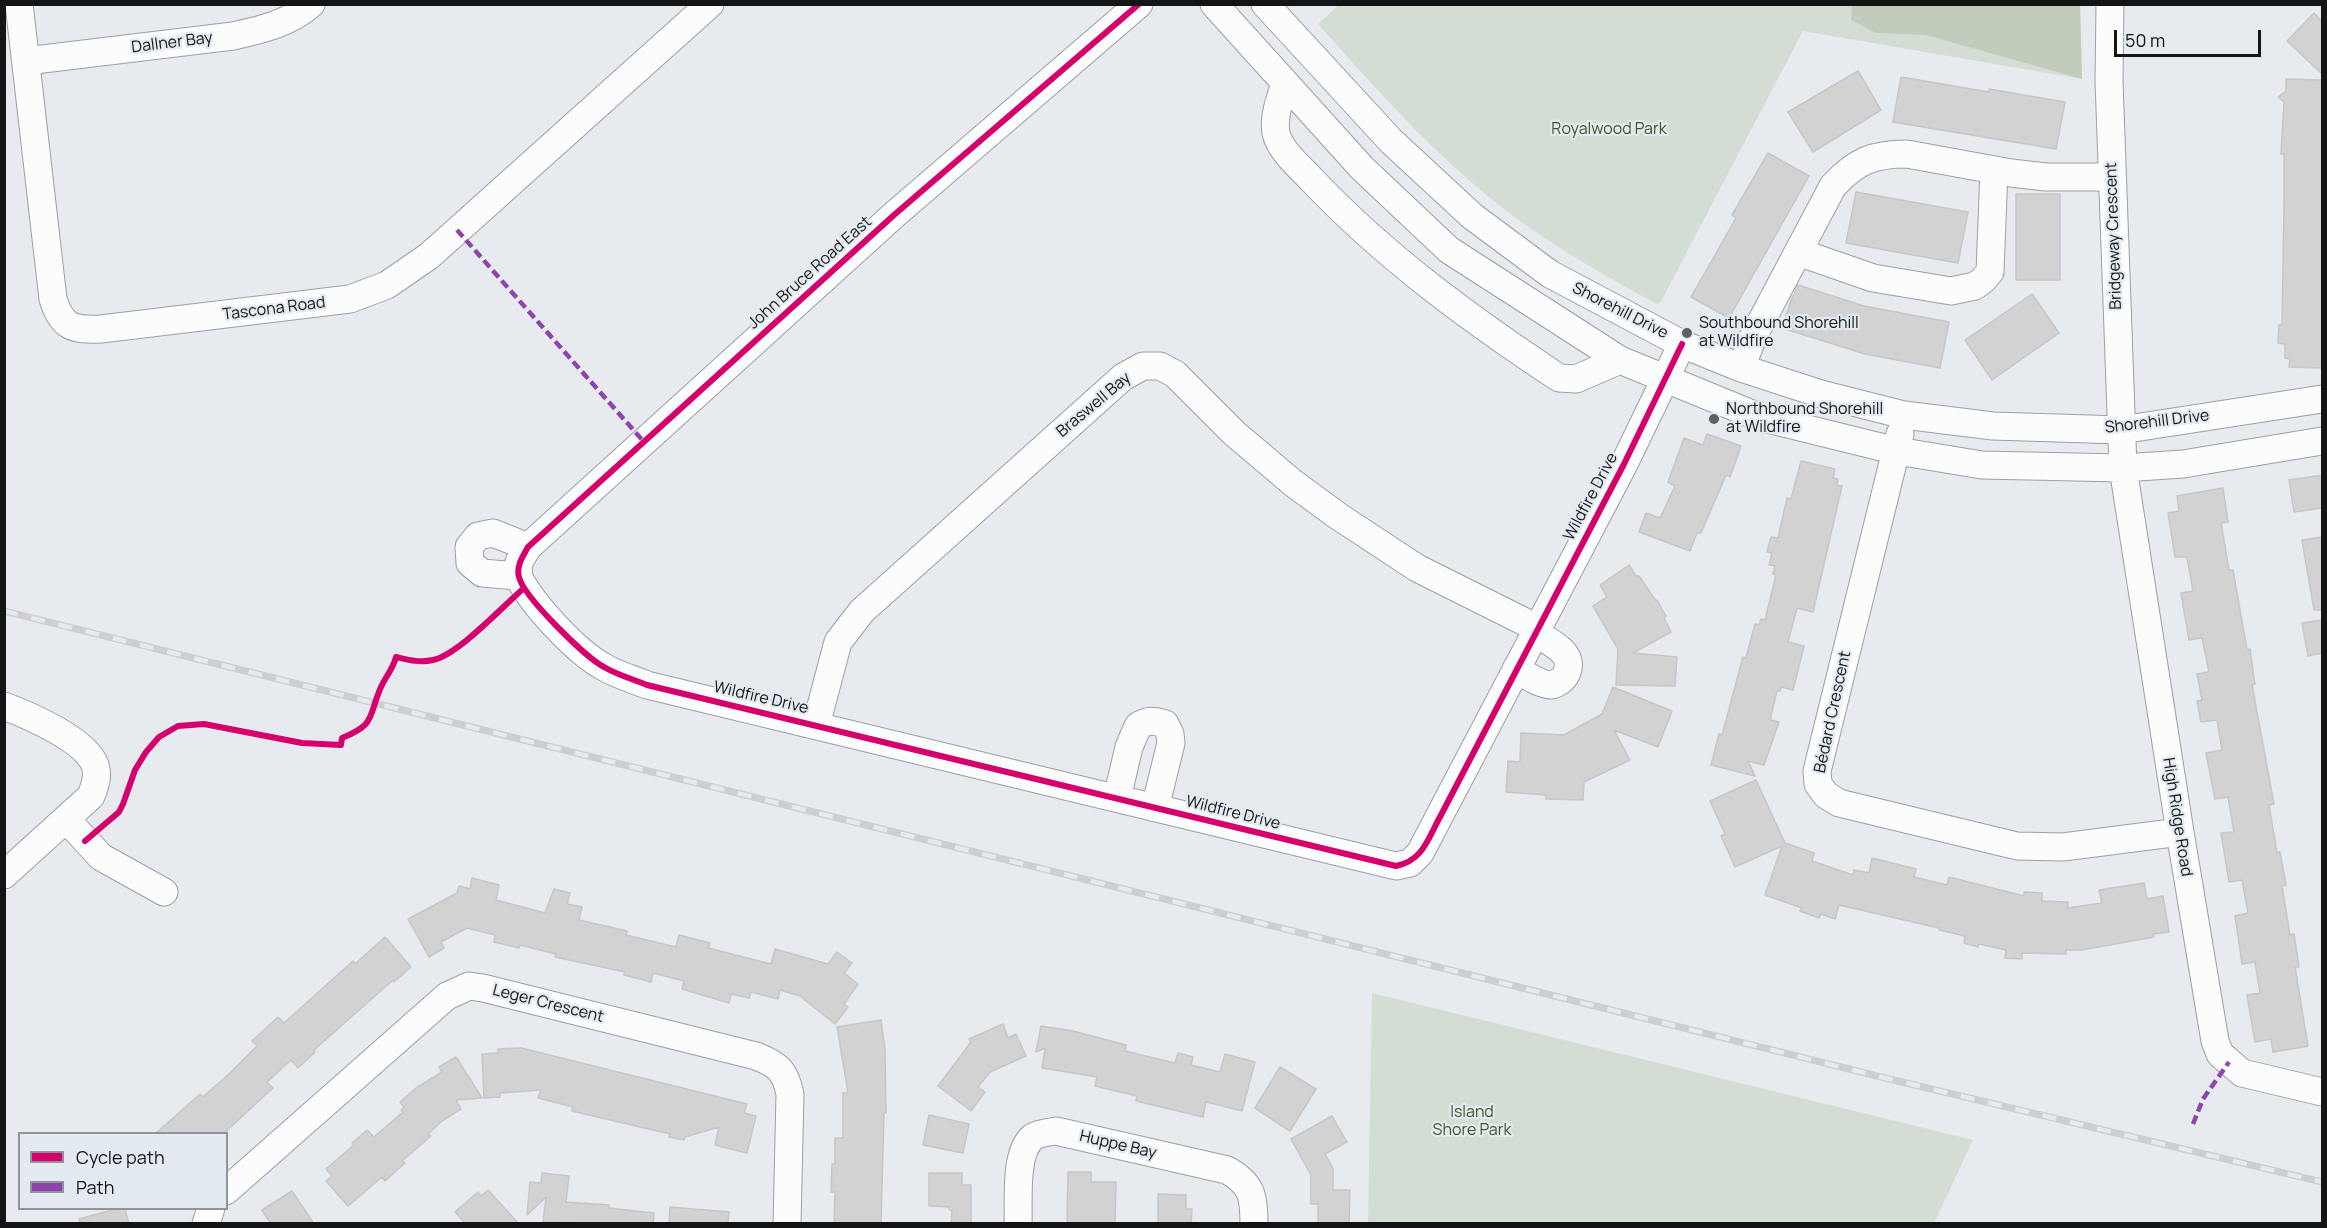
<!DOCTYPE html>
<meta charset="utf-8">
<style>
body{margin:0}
#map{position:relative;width:2327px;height:1228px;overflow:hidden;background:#e7eaee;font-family:Manrope,sans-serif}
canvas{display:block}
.frame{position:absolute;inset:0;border:6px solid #121416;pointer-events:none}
.legend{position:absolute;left:18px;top:1132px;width:210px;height:78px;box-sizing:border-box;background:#e4eaf1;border:2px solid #909499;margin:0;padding:8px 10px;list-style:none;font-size:18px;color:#121416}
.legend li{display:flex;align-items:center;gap:12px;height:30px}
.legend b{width:30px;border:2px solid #909499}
.scale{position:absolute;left:2114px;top:30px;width:147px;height:27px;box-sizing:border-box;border:3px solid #121416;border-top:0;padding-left:8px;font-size:18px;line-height:21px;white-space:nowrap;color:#121416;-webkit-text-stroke:4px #e4eaf1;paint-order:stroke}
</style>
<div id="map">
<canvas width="2327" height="1228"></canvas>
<div class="frame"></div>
<ul class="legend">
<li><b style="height:8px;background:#d6006c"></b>Cycle path</li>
<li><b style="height:8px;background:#8e44ad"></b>Path</li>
</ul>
<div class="scale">50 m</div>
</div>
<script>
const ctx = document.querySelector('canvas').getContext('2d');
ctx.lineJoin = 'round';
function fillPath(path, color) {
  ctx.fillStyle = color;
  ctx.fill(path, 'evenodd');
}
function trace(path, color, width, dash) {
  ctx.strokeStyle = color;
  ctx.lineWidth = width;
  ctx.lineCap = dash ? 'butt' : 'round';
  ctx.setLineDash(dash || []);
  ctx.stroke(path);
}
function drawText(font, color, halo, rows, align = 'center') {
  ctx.font = font + ' Manrope,sans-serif';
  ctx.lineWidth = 4.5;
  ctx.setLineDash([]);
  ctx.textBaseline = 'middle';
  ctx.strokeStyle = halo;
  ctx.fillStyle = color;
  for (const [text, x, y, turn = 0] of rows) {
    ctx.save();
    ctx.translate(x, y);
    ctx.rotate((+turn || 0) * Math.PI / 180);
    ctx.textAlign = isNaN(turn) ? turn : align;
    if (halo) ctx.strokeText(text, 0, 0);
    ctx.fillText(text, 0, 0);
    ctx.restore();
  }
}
const green = new Path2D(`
 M1340,4l740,1 2,74 -279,-48 -143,272 -3,1c-63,-34 -125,-70 -180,-117 -58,-49 -108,-106 -159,-163z
 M1372,993l601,147 -39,83h-566z`);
const forest = new Path2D(`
 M1852,5h228l2,74 -156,-44 -50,-2 -25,-13z`);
const building = new Path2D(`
 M2314,13l8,9v52l-35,-33z
 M1858,71l23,39 -68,42 -25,-40z
 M1901,77l88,15v-3l76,13 -9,47 -163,-27z
 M2286,79l36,1v288l-33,-1 1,-8 -5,-1v-14l-7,-1 1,-18h3l2,-120v-51h-3l3,-52 -6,-5 8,-6z
 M1768,153l41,23 -80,142 -38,-21 45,-79 -4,-3z
 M1856,192l112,20 -10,51 -112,-20z
 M2016,194h44v86h-44z
 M1798,285l66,21 85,16 -9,46 -75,-14 -83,-26 9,-28z
 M2032,294l27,39 -67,47 -27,-40z
 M1707,434l34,12 -11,31 -4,-2 -25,58h-4l-7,18 -51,-19 7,-19 14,5 15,-32 -7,-4 16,-44 19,7z
 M1801,461l34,8 -2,9 5,1 -1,6 5,1 -29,126 -16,-4 -9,34 16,4 -11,44 -12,-3 -1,4h-3l-7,29 9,2 -15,43 -16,-4 7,15 -44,-11 8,-31 3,1 21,-78 3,1 9,-34 4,1 2,-6 4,1 11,-45 -3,-1 2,-8 -6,-1 3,-12 -5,-1 4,-15 7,1 9,-40 4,1z
 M2316,476h6v32l-28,4 -5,-32z
 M2223,488l5,34 -7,1 8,47h4l14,80 3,-1 5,35 -3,1 22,119 -5,1 8,48 3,-1 6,33 -4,1 8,49 4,-1 5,33h-4l13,79 -35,6 -2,-13 -16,3 -8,-47 13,-2 -5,-31 -13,2 -7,-48 13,-3 -6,-33 -13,2 -8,-49 13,-1 -6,-35 -13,2 -9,-46 16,-3 -5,-30 -16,2 -4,-21 5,-1 -5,-26 12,-2 -7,-34 -13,2 -8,-47 12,-2 -6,-34h-12l-7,-44 11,-2 -2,-15z
 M2322,537v73h-8l-12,-70z
 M1629,565l7,11h3l17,25 1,-1 9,16 -2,2 7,14 -38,21 44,4 -2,29 -59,-1 2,-36 -25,-43 14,-9 -7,-12z
 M2322,620v33l-14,3 -6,-33z
 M1613,687l59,24 -14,36 -44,-17 16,30 -46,22 -1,18 -37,-1v-4l-40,-3 2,-31 12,1 1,-29 43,2 38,-21z
 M1756,780l29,63 29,10 -2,8 41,14 1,-5 15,3 3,-15 44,11 -2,8 33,8 2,-8 75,19v-4l18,1v8l26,1v6l34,-5 -3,-13 45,-7 3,16 16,-3 6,36 -16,2 1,3 -72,13h-16v4l-44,-1v6l-17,-1 1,-8 -27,-6 -1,3 -14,-4 1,-7 -26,-6v-2l-100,-23 -4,14 -14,-5 -2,4 -19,-7 2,-3 -37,-13 17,-49 -47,21 -14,-31 4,-2 -15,-33z
 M472,878l27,7 -3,15 49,13 9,-24 16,4 -3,11 15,3 -3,13 48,11 -1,4 50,12 3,-12 31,8 -2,5 63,16 4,-15 53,15 9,-12 15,11 -8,10 14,11 -14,20 4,3 -13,17 -35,-28 -20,-6 -2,9 -27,-7 -2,6 -18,-4 -2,9 -47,-14 2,-8 -31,-8 -2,9 -27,-7 1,-3 -70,-15 1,-3 -36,-9 -1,3 -25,-6 1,-7 -28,-7 -26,14 3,6 -15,9 -21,-38 49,-26 2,-7 11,3z
 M385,937l26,30 -17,15 -1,-2 -79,70 1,2 -17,16 -7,-8 -24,22 6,6 -50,46h-68l45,-40 3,3 26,-23 28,-28 -5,-5 26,-24 6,6 69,-62 2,3z
 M881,1020l4,29 1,64h-2l-3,111h-47l1,-32h-4l1,-28h3v-26h8v-45h5l-11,-66z
 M1003,1024l5,14 8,-4 10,22 -36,16 -12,15 7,5 -14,19 -33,-25 33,-44 -2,-3z
 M1041,1026l32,5 53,14 -1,6 50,12 3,-10 15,4 -2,8 29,7 5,-18 30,8 -13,49 -36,-9 -3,15 -67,-16 1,-5 -42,-10 2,-9 -55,-9 3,-20 -9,4z
 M521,1048l226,56 -3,9 12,3 -9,37 -32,-8 4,-18 -34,10 -1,3 -15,-3 1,-3 -98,-23 1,-4 -35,-9 3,-8 -41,3v4l-16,1 -2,-44 16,-1v-4z
 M456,1057l26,41 -26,2 5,9 -19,12 -14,13 3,2 -29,25 3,2 -20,18 -3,-4 -34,29 -22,-25 6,-5 -6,-7 28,-24 -2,-2 15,-13 7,7 29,-25 -2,-2 3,-3 -4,-5 16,-14 26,-16 -3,-5z
 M1280,1067l36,22 -26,42 -35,-23z
 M929,1115l40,9 -6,29 -40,-8z
 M1332,1116l15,26 -22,12 8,14v22h17l-1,34h-31v-20h-7v-29l-20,-36z
 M1068,1172h23v10h25l-1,42h-48z
 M542,1173l27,3 -3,26 43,3v3l45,5 -1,11 -110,-2 3,-25 -19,18 3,-33 11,1z
 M929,1173h33v12h9v39h-20l1,-13 -2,-1 -1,-3 -20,-1z
 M488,1190l31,34h-53l-11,-12 23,-20 3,4z
 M292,1191l22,33h-43l-9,-14z
 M1158,1194l28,1v14h6l-1,15h-33z
 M670,1207l59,5 -1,12h-59z
 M116,1209h9l4,15h-49l-1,-5z`);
const minor = new Path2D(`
 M19,4l34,295c9,29 20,31 48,30l249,-30 37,-14 42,-29 281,-252
 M1214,4l148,164 87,82 171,110 139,57 138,34 85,14 141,3 60,-4 139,-23
 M1265,4l126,137 81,75 78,58 132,70 59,24 80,26 83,21 89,11 128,4 201,-31
 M2110,4l-1,77 14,387 57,364 35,209 5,13 22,19 80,19
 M26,61l207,-25c28,-6 57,-13 78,-32
 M1285,84c-5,15 -12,33 -9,49 4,18 24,34 36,47 73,77 158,139 247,198l17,1 44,-19
 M1798,252l75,26 78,13 24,-5 8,-6 7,-8 4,-102
 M1741,368l12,-31 80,-151c23,-25 40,-32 74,-32l104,19 35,4h66
 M1900,434l-83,337 1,13 8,11 13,8 178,43 46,1 117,-15
 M518,576c14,28 58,76 86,91 13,8 29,12 43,18l749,181 14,-3 10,-10 204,-389 58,-120
 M518,576l1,-14 9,-15 366,-332 245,-211
 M518,576l-36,-3 -12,-10 -1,-16 9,-11 15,-3 35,14
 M1516,669c9,5 24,16 35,16 6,-1 13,-6 15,-11 11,-21 -18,-33 -31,-41
 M4,706c24,9 88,36 92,63 2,10 -2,19 -5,27l-87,79
 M816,725l22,-83 24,-31 261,-234 20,-11h17l15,8 59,59 59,50 45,33 79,52 120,60
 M1117,798l12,-51 9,-21c10,-6 16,-6 27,-2l5,10 1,9 -16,65
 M67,820l34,37 63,35
 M226,1191l221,-195 22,-10 14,2 273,68c23,9 29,15 34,38l-3,130
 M206,1224l5,-16
 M1018,1224c1,-23 -4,-72 15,-87 6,-4 17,-5 23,-6l171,39c25,14 27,26 27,54`);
const rail = new Path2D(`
 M4,611l1877,466 441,105`);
const quiet = new Path2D(`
 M457,230l187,212
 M2193,1124l10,-25 26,-37`);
const cycleway = new Path2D(`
 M1139,4l-245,211 -366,332c-5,9 -12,19 -9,30 4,19 66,80 85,90 13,8 29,12 43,18l749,181c28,-6 32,-28 45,-51l183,-351 58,-120
 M85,841l34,-29 4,-8 12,-34 11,-18 13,-15 19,-11 26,-2 98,19 39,2 1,-7c35,-14 26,-22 39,-51 5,-11 12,-18 15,-30 13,3 24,6 37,3 25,-5 70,-54 91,-72`);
const markers = [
 [1687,333,6,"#5d5f62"],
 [1714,419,6,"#5d5f62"]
];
const streetNames = [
 ["Dallner Bay",172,43,-7],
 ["Bridgeway Crescent",2114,236,-92],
 ["John Bruce Road East",810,273,-42],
 ["Tascona Road",274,309,-7],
 ["Shorehill Drive",1620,311,27],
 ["Braswell Bay",1094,405,-40],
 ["Shorehill Drive",2157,422,-7],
 ["Wildfire Drive",1591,497,-62],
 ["Wildfire Drive",761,698,13],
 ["Bédard Crescent",1833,712,-78],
 ["Wildfire Drive",1233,813,14],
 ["High Ridge Road",2177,817,81],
 ["Leger Crescent",548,1004,14],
 ["Huppe Bay",1118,1145,13]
];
const parkNames = [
 ["Royalwood Park",1609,130],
 ["Island",1472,1113],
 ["Shore Park",1472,1131]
];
const poiNames = [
 ["Southbound Shorehill",1699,324],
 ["at Wildfire",1699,342],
 ["Northbound Shorehill",1726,410],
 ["at Wildfire",1726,428]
];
fillPath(green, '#d4ddd3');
fillPath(forest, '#c0cdbc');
fillPath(building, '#d3d2d3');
trace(building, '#c7c6c7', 1.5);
trace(minor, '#9d9fa2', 29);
trace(minor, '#fbfcfc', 27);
trace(rail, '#cdcecf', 7);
trace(rail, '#e4eaf1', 4.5, [14]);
trace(quiet, '#8e44ad', 4.5, [9, 4.5]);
trace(cycleway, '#d6006c', 6);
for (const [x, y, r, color] of markers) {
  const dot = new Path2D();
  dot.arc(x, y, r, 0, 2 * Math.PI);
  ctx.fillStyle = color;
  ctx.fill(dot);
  trace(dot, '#e4eaf1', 2);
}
drawText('16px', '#121416', '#e4eaf1', streetNames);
drawText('16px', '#3b5725', '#e4eaf1', parkNames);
drawText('16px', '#121416', '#e4eaf1', poiNames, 'left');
</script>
